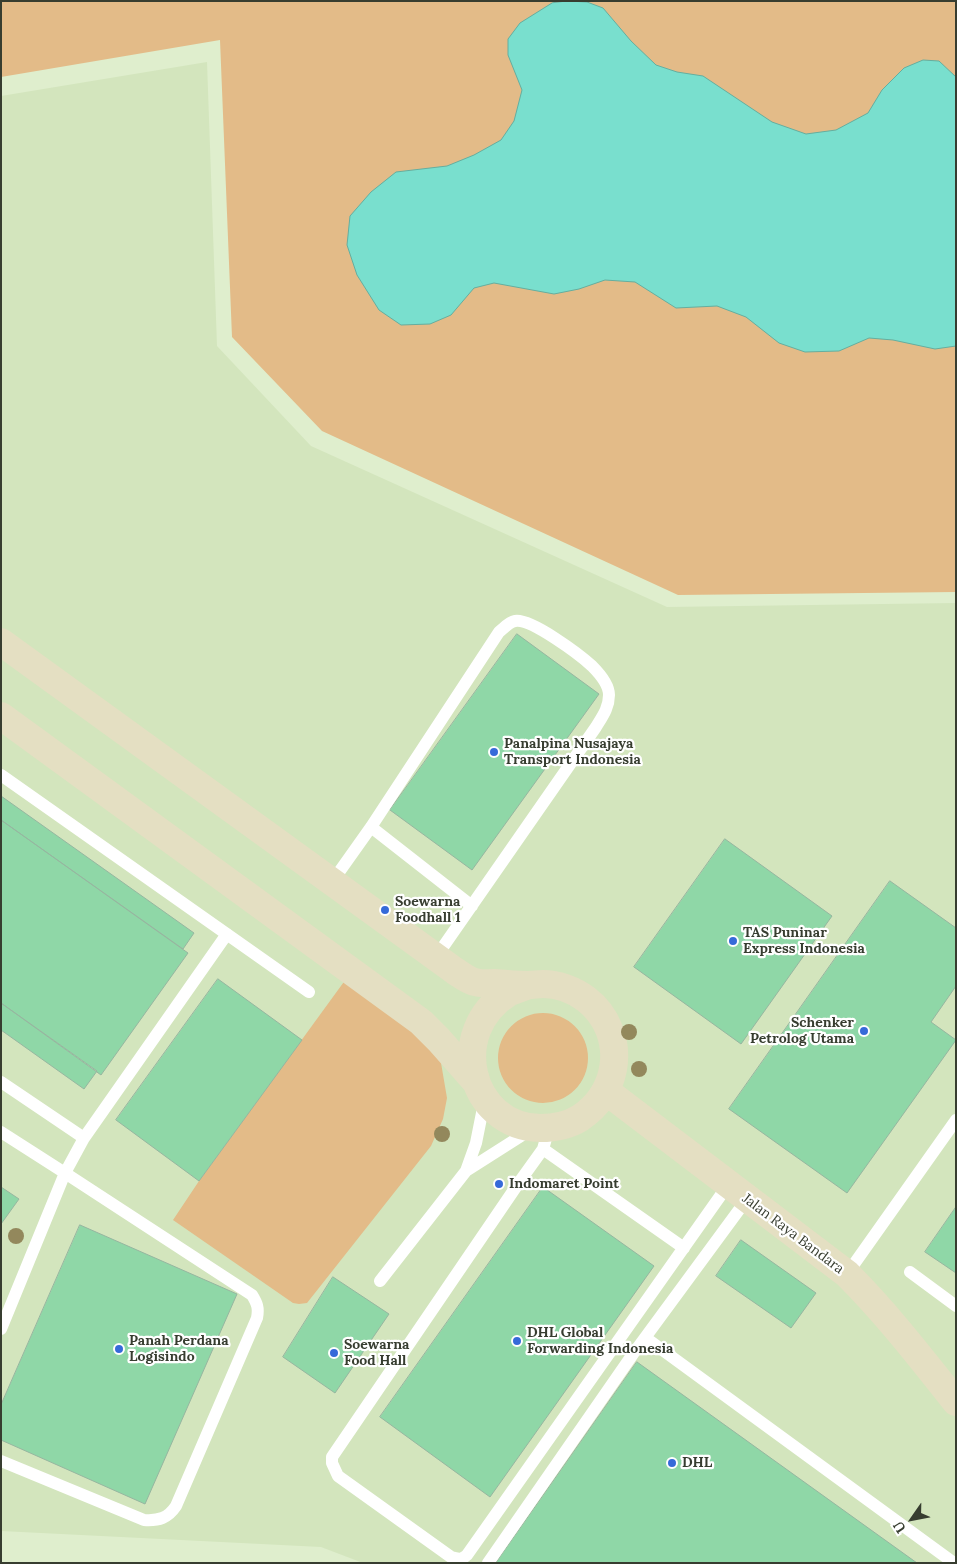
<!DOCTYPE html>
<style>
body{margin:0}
#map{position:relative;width:957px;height:1564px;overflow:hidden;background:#dfeecd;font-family:Lora,serif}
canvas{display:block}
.frame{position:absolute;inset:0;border:2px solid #373d30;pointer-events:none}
.north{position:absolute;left:887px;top:1494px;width:50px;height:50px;-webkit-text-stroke:4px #fff;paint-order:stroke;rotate:237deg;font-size:14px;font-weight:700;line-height:20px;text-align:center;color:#373d30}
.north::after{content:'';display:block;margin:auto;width:18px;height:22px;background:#373d30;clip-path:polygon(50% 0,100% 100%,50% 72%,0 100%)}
</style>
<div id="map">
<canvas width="957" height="1564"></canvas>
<div class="frame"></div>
<div class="north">U</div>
</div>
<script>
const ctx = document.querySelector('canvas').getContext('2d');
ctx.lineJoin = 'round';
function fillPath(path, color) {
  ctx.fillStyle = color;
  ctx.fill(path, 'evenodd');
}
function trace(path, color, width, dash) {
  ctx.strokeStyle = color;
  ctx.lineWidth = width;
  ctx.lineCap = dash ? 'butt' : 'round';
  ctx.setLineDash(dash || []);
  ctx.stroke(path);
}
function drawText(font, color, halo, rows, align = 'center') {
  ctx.font = font + ' Lora,serif';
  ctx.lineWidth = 4.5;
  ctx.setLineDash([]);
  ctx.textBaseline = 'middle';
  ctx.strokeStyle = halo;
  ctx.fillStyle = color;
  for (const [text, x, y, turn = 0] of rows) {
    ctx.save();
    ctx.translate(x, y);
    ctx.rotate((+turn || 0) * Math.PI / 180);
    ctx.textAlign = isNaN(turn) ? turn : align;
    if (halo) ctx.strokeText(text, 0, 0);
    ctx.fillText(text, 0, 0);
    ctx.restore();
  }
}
const built = new Path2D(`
 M207,62l10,284 94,100 356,161 289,-4v960h-593l-42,-16 -320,-16v-1435z`);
const green = new Path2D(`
 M1,1h955v591l-278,3 -356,-164 -90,-94 -12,-297 -219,37z
 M346,979l83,60 11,18 7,41 -4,21 -12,27 -124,157 -8,1 -6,-1 -120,-83 26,-39z
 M498 1058a45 45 0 1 1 90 0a45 45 0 1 1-90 0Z`);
const water = new Path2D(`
 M567,1l20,1 16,6 28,33 25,24 21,7 26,4 69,46 34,12 30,-4 32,-17 14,-23 22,-22 19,-8 16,1 17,16v269l-21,3 -42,-9 -24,-2 -30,13 -34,1 -26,-9 -33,-26 -29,-11 -41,2 -41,-26 -30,-2 -26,9 -25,5 -60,-11 -20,5 -23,27 -21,9 -29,1 -22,-15 -22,-35 -10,-30 3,-29 21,-24 25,-20 51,-6 27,-11 27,-15 13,-19 8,-31 -14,-35v-16l12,-16 32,-20z`);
const building = new Path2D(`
 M517,634l82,60 -127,176 -82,-60z
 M1,796l193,137 -11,16 -182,-129z
 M1,820l187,133 -87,122 -100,-72z
 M725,839l107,77 -91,128 -107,-77z
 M890,881l66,47v58l-25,36 25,18 -109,153 -118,-84z
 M218,979l84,61 -103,141 -83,-61z
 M1,1003l96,68 -13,18 -83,-59z
 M1,1187l18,12 -18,25z
 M543,1187l111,79 -164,231 -110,-80z
 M956,1207v66l-31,-21z
 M80,1225l157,69 -92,210 -144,-64v-35z
 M741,1240l75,53 -25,35 -75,-52z
 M333,1277l56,37 -54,79 -52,-36z
 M637,1362l280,201h-421z`);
const lane = new Path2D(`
 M1,775l308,217
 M371,827l101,79
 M332,882l39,-55 128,-195c5,-4 10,-10 16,-11 16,-3 65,34 77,45 7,7 17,19 17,29 0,13 -7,22 -13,32l-160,230
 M1,1082l83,56
 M549,1128l-6,21 -23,32 -188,276v6l6,13 113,81c7,2 11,3 16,-2l261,-370
 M1,1132l64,41 -64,156
 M543,1149l141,99
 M466,1171l66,-42
 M910,1272l46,34
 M847,1274l109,-154
 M380,1281l86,-110 10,-28 9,-45
 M646,1338l308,225
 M1,1461l143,59c15,1 24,-2 32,-14l81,-188c2,-10 0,-15 -5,-23l-187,-122 19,-35 143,-204
 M488,1563l145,-209 114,-155`);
const secondary = new Path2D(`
 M1,642l454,329c6,4 14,10 20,11 6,2 13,1 19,1 11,1 23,2 34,2 5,0 10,-1 15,-1 15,0 31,6 43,15 21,16 32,43 27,70 -4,21 -15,37 -33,49 -11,7 -26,10 -40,10 -72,-2 -93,-97 -32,-135 6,-3 14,-5 21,-8
 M1,716l420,306 18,18 37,42
 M606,1091l241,183c40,40 74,84 109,128`);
const trees = [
 [629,1032],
 [639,1069],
 [442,1134],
 [16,1236]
];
const markers = [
 [494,752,5,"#366ad9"],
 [385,910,5,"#366ad9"],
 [733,941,5,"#366ad9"],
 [864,1031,5,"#366ad9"],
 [499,1184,5,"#366ad9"],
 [517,1341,5,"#366ad9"],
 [119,1349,5,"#366ad9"],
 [334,1353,5,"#366ad9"],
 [672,1463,5,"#366ad9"]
];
const poiNames = [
 ["Panalpina Nusajaya",504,744],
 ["Transport Indonesia",504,760],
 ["Soewarna",395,902],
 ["Foodhall 1",395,918],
 ["TAS Puninar",743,933],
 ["Express Indonesia",743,949],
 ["Schenker",854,1023,"right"],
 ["Petrolog Utama",854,1039,"right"],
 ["Indomaret Point",509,1184],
 ["DHL Global",527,1333],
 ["Forwarding Indonesia",527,1349],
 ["Panah Perdana",129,1341],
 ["Logisindo",129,1357],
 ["Soewarna",344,1345],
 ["Food Hall",344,1361],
 ["DHL",682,1463]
];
const streetNames = [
 ["Jalan Raya Bandara",793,1234,37]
];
fillPath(built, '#d3e5bd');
fillPath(green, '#e3bb88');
fillPath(water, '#79dfce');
trace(water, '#65ae9f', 1);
fillPath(building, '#8fd7a7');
trace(building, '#96b6a0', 1);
trace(lane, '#fff', 12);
trace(secondary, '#e4dfc2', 28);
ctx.fillStyle = '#93885c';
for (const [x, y] of trees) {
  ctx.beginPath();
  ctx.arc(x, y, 8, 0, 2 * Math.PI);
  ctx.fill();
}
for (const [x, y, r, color] of markers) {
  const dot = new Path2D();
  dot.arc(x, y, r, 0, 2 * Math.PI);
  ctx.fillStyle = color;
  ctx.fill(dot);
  trace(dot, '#fff', 2);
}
drawText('bold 14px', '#373d30', '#fff', poiNames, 'left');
drawText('14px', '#373d30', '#fff', streetNames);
</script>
